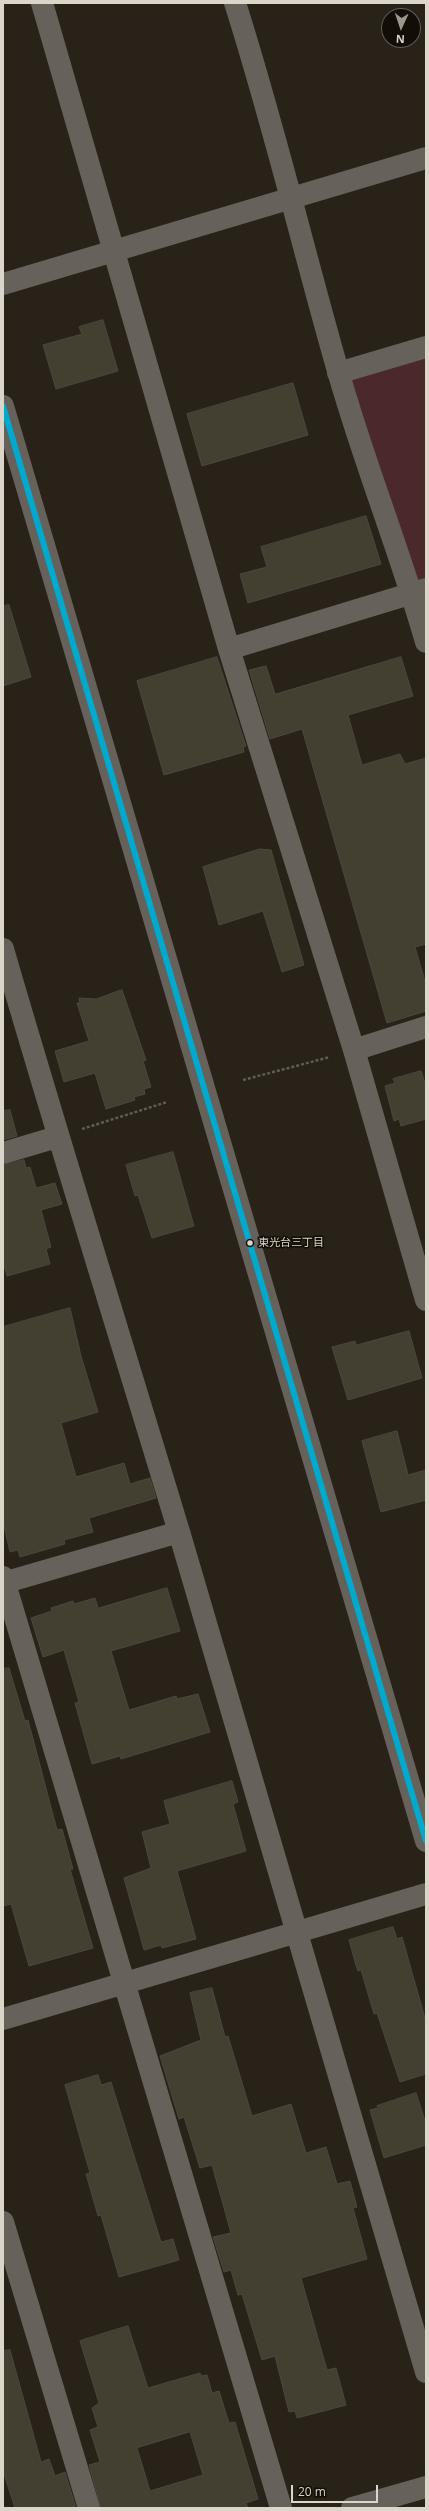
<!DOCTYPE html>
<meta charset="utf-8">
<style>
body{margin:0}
#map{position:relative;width:429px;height:2511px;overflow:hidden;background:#282218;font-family:"Open Sans",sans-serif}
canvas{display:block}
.frame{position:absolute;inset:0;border:4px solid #dcd5ca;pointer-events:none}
.north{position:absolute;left:381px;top:8px;width:40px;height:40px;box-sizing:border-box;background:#120d06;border:1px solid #635d54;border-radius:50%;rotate:183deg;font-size:11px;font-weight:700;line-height:16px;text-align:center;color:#dcd5ca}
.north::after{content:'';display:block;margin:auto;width:14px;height:18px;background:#9d968c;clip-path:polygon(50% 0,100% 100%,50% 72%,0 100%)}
.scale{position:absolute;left:291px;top:2485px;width:87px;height:18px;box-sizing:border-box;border:2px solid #dcd5ca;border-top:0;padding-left:5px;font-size:12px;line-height:14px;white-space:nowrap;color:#dcd5ca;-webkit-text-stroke:3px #120d06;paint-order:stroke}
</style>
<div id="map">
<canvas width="429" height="2511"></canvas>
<div class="frame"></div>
<div class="north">N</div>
<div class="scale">20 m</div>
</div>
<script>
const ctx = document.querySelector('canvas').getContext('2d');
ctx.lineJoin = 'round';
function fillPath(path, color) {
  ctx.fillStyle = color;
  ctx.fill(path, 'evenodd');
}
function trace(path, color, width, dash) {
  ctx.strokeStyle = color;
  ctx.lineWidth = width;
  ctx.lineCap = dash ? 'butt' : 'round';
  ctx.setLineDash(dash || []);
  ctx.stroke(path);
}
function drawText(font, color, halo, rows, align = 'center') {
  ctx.font = font + ' "Open Sans","Noto Sans JP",sans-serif';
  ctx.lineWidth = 3;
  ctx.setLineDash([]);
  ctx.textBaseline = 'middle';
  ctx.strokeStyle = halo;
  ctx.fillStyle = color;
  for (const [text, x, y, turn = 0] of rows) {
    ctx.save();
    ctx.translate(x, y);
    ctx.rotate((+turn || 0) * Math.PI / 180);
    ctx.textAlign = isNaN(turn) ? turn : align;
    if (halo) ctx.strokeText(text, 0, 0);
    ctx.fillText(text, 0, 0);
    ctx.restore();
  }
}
const green = new Path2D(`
 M426,347v242l-14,4 -74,-220z`);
const building = new Path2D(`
 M103,320l15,51 -62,18 -13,-44 39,-11 -3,-7z
 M293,383l15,52 -106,31 -15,-52z
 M366,516l15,48 -133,39 -8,-29 27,-7 -6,-20z
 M9,605l22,72 -28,9v-80z
 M217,657l29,89 -3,1 1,5 -80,23 -27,-94z
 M401,657l12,39 -65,19 14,50 38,-11 5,10 21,-6v186l-11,3 11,38v26l-39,12 -85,-294 -32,10 -21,-69 17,-4 9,28z
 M260,849l11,1 33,115 -22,7 -19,-61 -44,14 -16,-58z
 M122,990l24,70 -3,1 8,26 -7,2 1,5 -11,3 1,3 -29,9 -11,-36 -31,9 -9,-31 34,-10 -12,-38h3l-1,-5 17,1z
 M421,1071l5,15v33l-25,7 -2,-7 -5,2 -9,-35 10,-3 -2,-4z
 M10,1110l7,26 -14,4v-29z
 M173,1152l21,74 -42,12 -14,-43 -3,1 -9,-31z
 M24,1160l2,8 4,-1 6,21 19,-5 7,21 -21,6 10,37 -5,2 4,15 -43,12 -4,-14v-97z
 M70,1308l11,48 17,56 -37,11 15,54 48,-14 6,21 20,-6 6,20 -67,20 4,14 -29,8 1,4 -45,13 -2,-7 -8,2 -7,-31v-194z
 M409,1331l13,47 -74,22 -16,-53 23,-6 1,4z
 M397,1431l11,44 18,-5v30l-45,12 -19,-71z
 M167,1588l13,43 -69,20 18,59 47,-14 1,3 21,-5 12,38 -89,27 -1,-3 -28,8 -17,-61 4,-1 -15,-52 -21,7 -12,-39 21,-7 -1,-3 22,-7 1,3 21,-6 3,10z
 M9,1668l16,53 3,-1 29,110 5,-1 11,40h-3l23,79 -64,18 -18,-62 -8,2v-237z
 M232,1781l6,21 -5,2 13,47 -69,20 19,68 -34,9 -1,-3 -17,5 -20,-72 27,-10 -9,-36 28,-8 -6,-23z
 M393,1927l4,12 5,-2 24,85v52l-26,8 -23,-69 -3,1 -13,-44 -3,1 -3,-9 -6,-22z
 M212,1988l13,49 3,-1 24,80 39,-12 15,49 20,-6 11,37 13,-3 7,26 -4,1 14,51 -66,19 26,92 9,-2 10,37 -49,13 -2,-7 -6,1 -14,-56 -13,4 -20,-66 -4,1 -7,-25 -7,2 -11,-35 18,-4 -19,-68 -12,3 -16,-51 -5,2 -19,-63 41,-16 -11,-47z
 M98,2075l3,10 10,-3 50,160 12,-3 6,21 -60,17 -18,-62 -3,1 -12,-42 4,-1 -25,-88z
 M416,2093l10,31v21l-42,13 -14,-48 8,-2 -1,-2z
 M128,2326l20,62 52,-15 1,3 6,-1 5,18 7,-2 10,32 6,-1 23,77 -12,4 2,5h-147l-12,-43 11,-3 -10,-32 8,-3 -6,-19 7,-5 -19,-62zM190,2432l13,43 -53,16 -13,-43z
 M10,2350l31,112 8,-3 6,17 10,-4 11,36h-61l-12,-37v-120z`);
const path = new Path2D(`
 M243,1080l87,-23
 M82,1129l85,-27`);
const minor = new Path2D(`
 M42,3l187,646 125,401 72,250
 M235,3c39,122 68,246 103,368 26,92 62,180 88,271
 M3,284l423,-126
 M338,373l88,-26
 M3,406l423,1435
 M229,649l197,-60
 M3,949c57,196 118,391 177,586 84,279 165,558 246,837
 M354,1050l72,-23
 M3,1153l54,-16
 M3,1577l278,931
 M3,1583l176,-51
 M3,2019l423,-125
 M3,2222l86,286
 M352,2508l74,-21`);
const bus1 = new Path2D(`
 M3,406l423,1435`);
const markers = [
 [250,1243,3.5,"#dcd5ca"]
];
const busNames = [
 ["東光台三丁目",258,1243]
];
fillPath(green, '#4b282c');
fillPath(building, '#434031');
trace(building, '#4b4840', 1);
trace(path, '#605c55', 2.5, [3, 2]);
trace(minor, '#66615a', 22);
trace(bus1, '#00a9ce', 6);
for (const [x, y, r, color] of markers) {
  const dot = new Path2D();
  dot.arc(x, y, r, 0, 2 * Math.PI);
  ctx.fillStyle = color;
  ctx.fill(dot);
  trace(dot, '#120d06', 1.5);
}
drawText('11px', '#dcd5ca', '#120d06', busNames, 'left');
</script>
